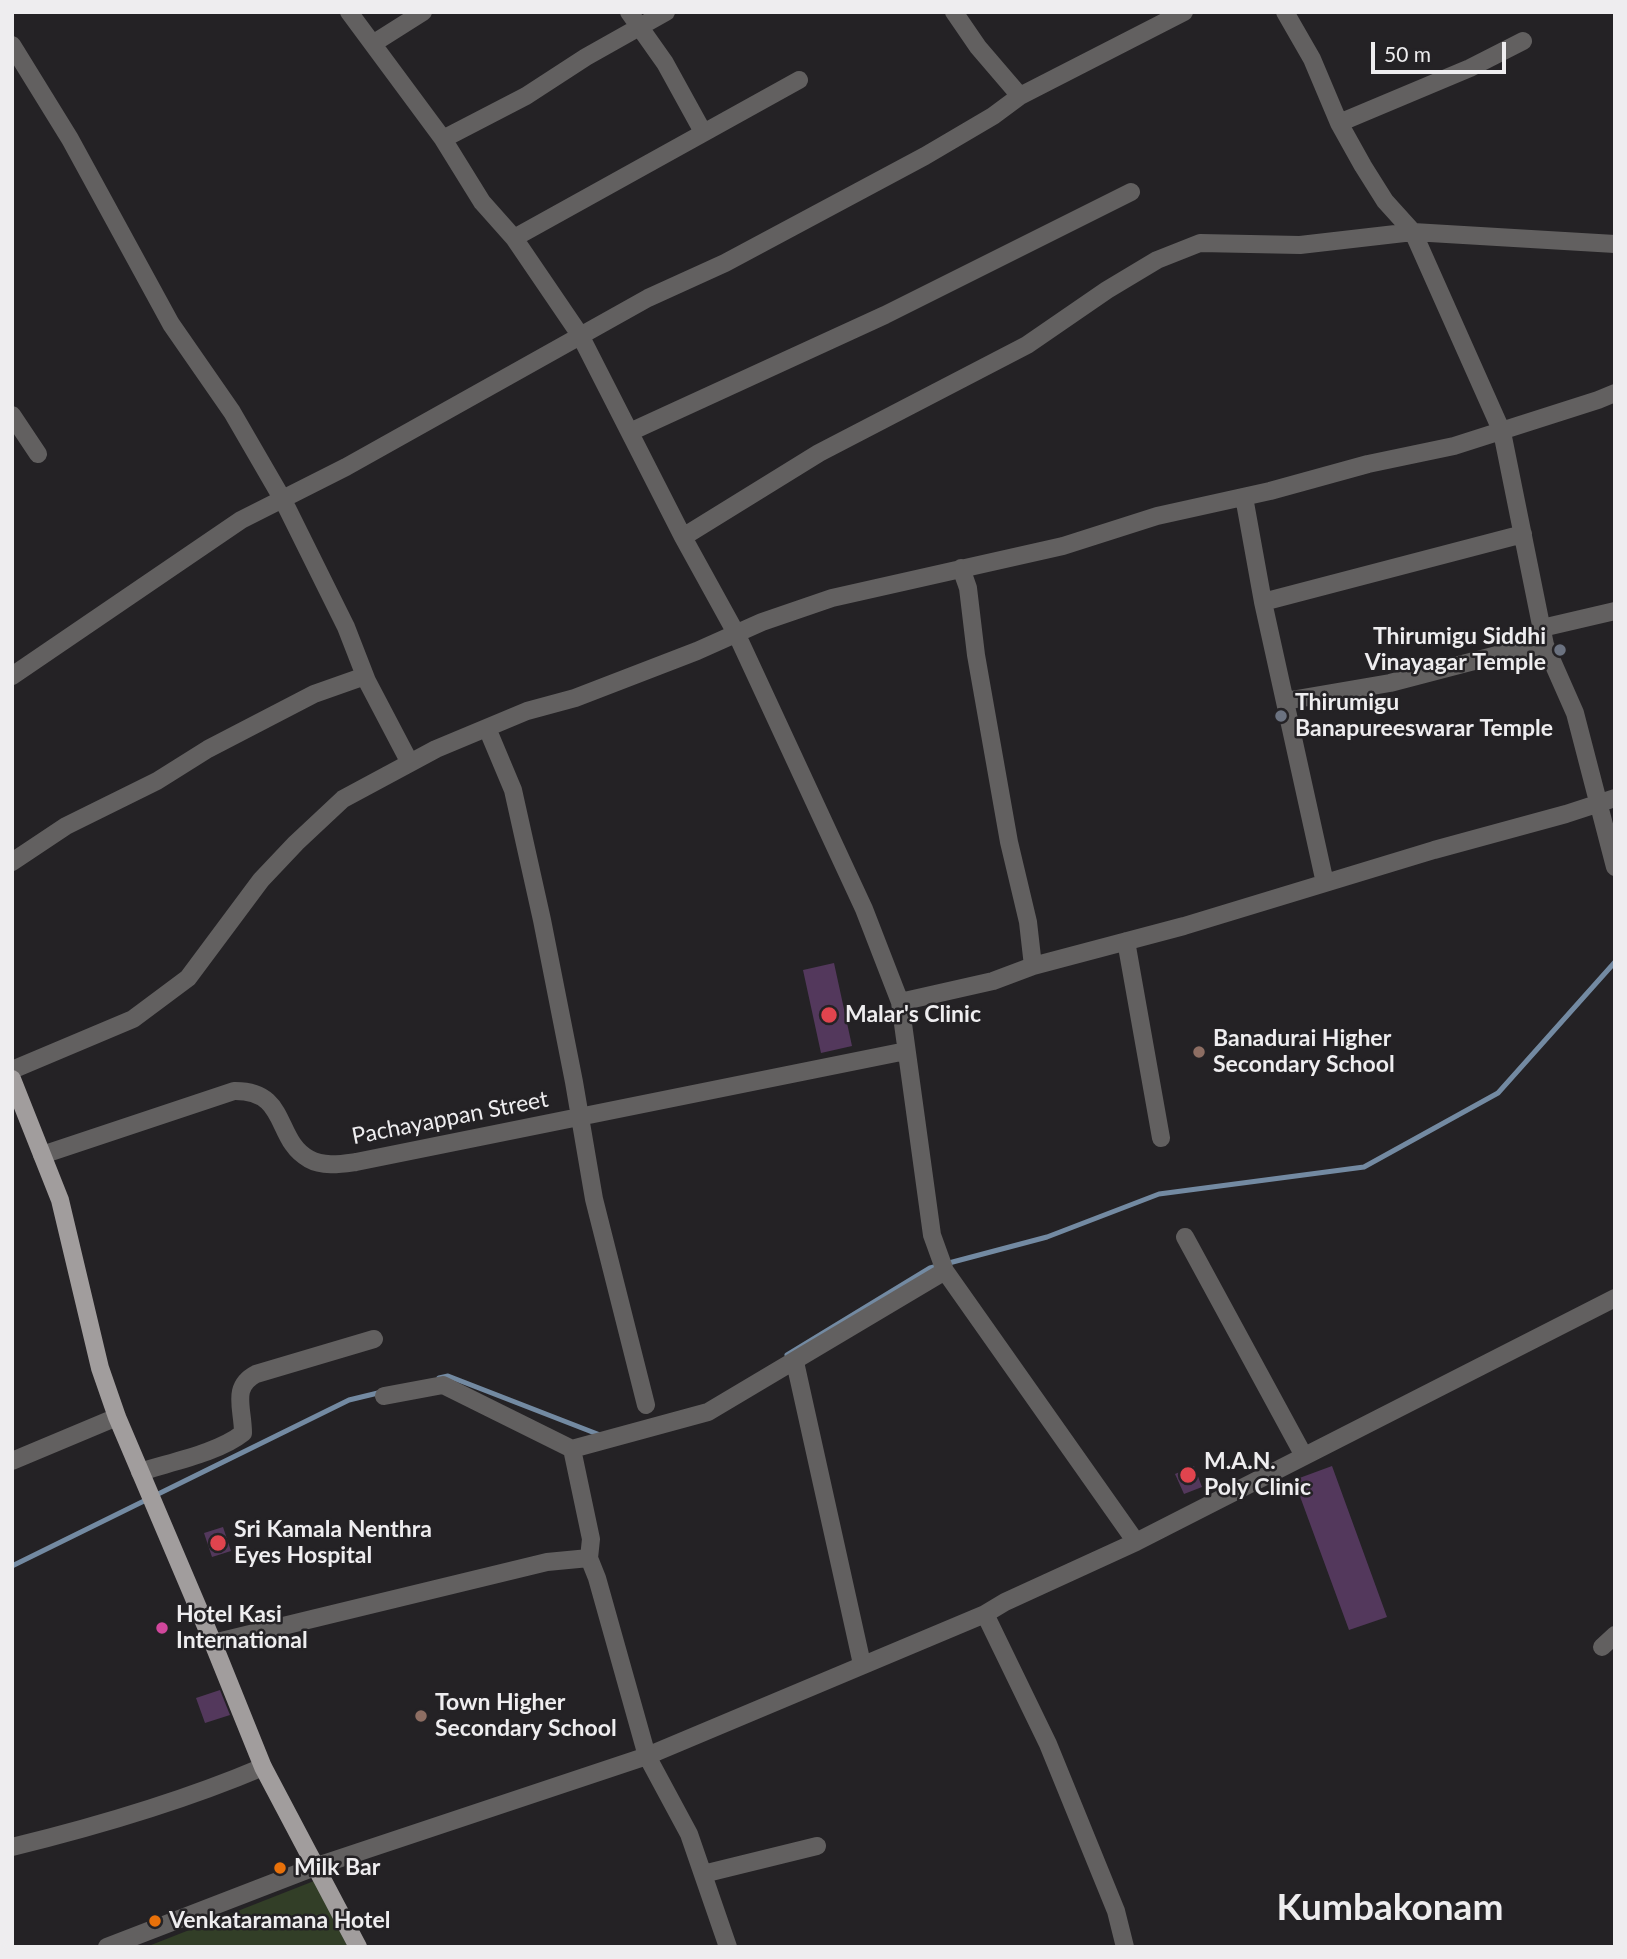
<!DOCTYPE html>
<style>
body{margin:0}
#map{position:relative;width:1627px;height:1959px;overflow:hidden;background:#242225;font-family:Lato,sans-serif}
canvas{display:block}
.frame{position:absolute;inset:0;border:14px solid #eeedef;pointer-events:none}
.scale{position:absolute;left:1371px;top:42px;width:135px;height:32px;box-sizing:border-box;border:4px solid #eeedef;border-top:0;padding-left:9px;font-size:21px;line-height:24px;white-space:nowrap;color:#eeedef;-webkit-text-stroke:5px #242225;paint-order:stroke}
</style>
<div id="map">
<canvas width="1627" height="1959"></canvas>
<div class="frame"></div>
<div class="scale">50 m</div>
</div>
<script>
const ctx = document.querySelector('canvas').getContext('2d');
ctx.lineJoin = 'round';
function fillPath(path, color) {
  ctx.fillStyle = color;
  ctx.fill(path, 'evenodd');
}
function trace(path, color, width, dash) {
  ctx.strokeStyle = color;
  ctx.lineWidth = width;
  ctx.lineCap = dash ? 'butt' : 'round';
  ctx.setLineDash(dash || []);
  ctx.stroke(path);
}
function drawText(font, color, halo, rows, align = 'center') {
  ctx.font = font + ' Lato,sans-serif';
  ctx.lineWidth = 5;
  ctx.setLineDash([]);
  ctx.textBaseline = 'middle';
  ctx.strokeStyle = halo;
  ctx.fillStyle = color;
  for (const [text, x, y, turn = 0] of rows) {
    ctx.save();
    ctx.translate(x, y);
    ctx.rotate((+turn || 0) * Math.PI / 180);
    ctx.textAlign = isNaN(turn) ? turn : align;
    if (halo) ctx.strokeText(text, 0, 0);
    ctx.fillText(text, 0, 0);
    ctx.restore();
  }
}
const green = new Path2D(`
 M314,1881l34,66h-202z`);
const stream = new Path2D(`
 M787,1355l143,-87 117,-31 112,-43 205,-27 134,-74 117,-131
 M439,1378l9,-2 152,59
 M12,1566l337,-166 33,-8`);
const building = new Path2D(`
 M834,963l18,83 -31,7 -18,-83z
 M1194,1466l8,21 -18,7 -9,-20z
 M1332,1466l55,151 -38,13 -55,-150z
 M223,1527l8,24 -19,6 -8,-24z
 M220,1690l10,25 -25,8 -9,-25z`);
const minor = new Path2D(`
 M349,12l94,127 39,63 32,36 66,97 103,202 54,98 127,274 36,93 32,233 13,36 191,271
 M629,12l36,51 38,69
 M954,12l24,35 42,49
 M1285,12l27,47 27,64 24,43 22,35 28,31 89,200 43,213 30,68 40,154
 M374,43l49,-31
 M12,45l58,94 101,185 61,88 51,88 63,127 21,54 43,82
 M1339,123l131,-55 53,-27
 M443,139l83,-43 60,-39 80,-45
 M514,238l285,-158
 M12,415l26,39
 M630,432l255,-117 246,-123
 M1244,497l19,105 62,281
 M683,537l136,-84 208,-108 80,-55 50,-30 43,-17 100,2 113,-13 202,12
 M961,568l7,20 8,67 33,187 19,80 5,44
 M1263,602l260,-68
 M1542,628l73,-17
 M12,676l229,-156 105,-53 302,-169 77,-35 200,-107 68,-40 27,-20 164,-84
 M1285,701l105,-18 107,-28 48,-10
 M487,728l26,62 29,130 32,162 20,117 52,206
 M12,862l54,-36 91,-45 51,-32 106,-55 51,-18
 M1126,941l35,197
 M900,1002l93,-21 40,-15 151,-40 250,-76 132,-36 49,-16
 M12,1070l121,-51 55,-41 73,-98 35,-37 47,-44 93,-50 91,-38 48,-13 122,-47 65,-29 70,-24 231,-52 94,-30 113,-25 98,-27 86,-18 144,-46 17,-7
 M42,1155l192,-64c55,-1 40,49 75,68 14,8 32,5 47,3l550,-111
 M1185,1237l119,219
 M795,1362l67,302
 M384,1396l59,-11 129,64 136,-37 237,-141
 M572,1449l19,90 -2,19
 M12,1461l105,-44
 M140,1472c31,-10 78,-19 103,-39 0,-25 -12,-46 13,-59l118,-35
 M985,1614l63,130 68,167 9,36
 M213,1643l334,-81 42,-4 8,20 50,178 42,78 39,113
 M1602,1647l13,-12
 M12,1847c86,-21 171,-46 251,-80
 M703,1874l114,-28
 M107,1947l210,-81 330,-110 338,-142 20,-12 131,-60 479,-244`);
const major = new Path2D(`
 M12,1079l48,121 40,168 17,49 96,226 50,124 95,180`);
const markers = [
 [1560,650,7,"#6b7280"],
 [1281,716,7,"#6b7280"],
 [829,1015,9,"#e0444e"],
 [1199,1052,7,"#8d6e63"],
 [1188,1475,9,"#e0444e"],
 [218,1543,9,"#e0444e"],
 [162,1628,7,"#d1479c"],
 [421,1716,7,"#8d6e63"],
 [280,1868,7,"#e8710a"],
 [155,1921,7,"#e8710a"]
];
const poiNames = [
 ["Thirumigu Siddhi",1546,637,"right"],
 ["Vinayagar Temple",1546,663,"right"],
 ["Thirumigu",1295,703],
 ["Banapureeswarar Temple",1295,729],
 ["Malar's Clinic",845,1015],
 ["Banadurai Higher",1213,1039],
 ["Secondary School",1213,1065],
 ["M.A.N.",1204,1462],
 ["Poly Clinic",1204,1488],
 ["Sri Kamala Nenthra",234,1530],
 ["Eyes Hospital",234,1556],
 ["Hotel Kasi",176,1615],
 ["International",176,1641],
 ["Town Higher",435,1703],
 ["Secondary School",435,1729],
 ["Milk Bar",294,1868],
 ["Venkataramana Hotel",169,1921]
];
const streetNames = [
 ["Pachayappan Street",450,1118,-11]
];
const townNames = [
 ["Kumbakonam",1390,1908]
];
fillPath(green, '#323e27');
trace(stream, '#738aa2', 5);
fillPath(building, '#53385c');
trace(minor, '#626060', 18);
trace(major, '#a19d9d', 18);
for (const [x, y, r, color] of markers) {
  const dot = new Path2D();
  dot.arc(x, y, r, 0, 2 * Math.PI);
  ctx.fillStyle = color;
  ctx.fill(dot);
  trace(dot, '#242225', 2.5);
}
drawText('bold 23px', '#eeedef', '#242225', poiNames, 'left');
drawText('23px', '#eeedef', '#242225', streetNames);
drawText('bold 37px', '#eeedef', '#242225', townNames);
</script>
